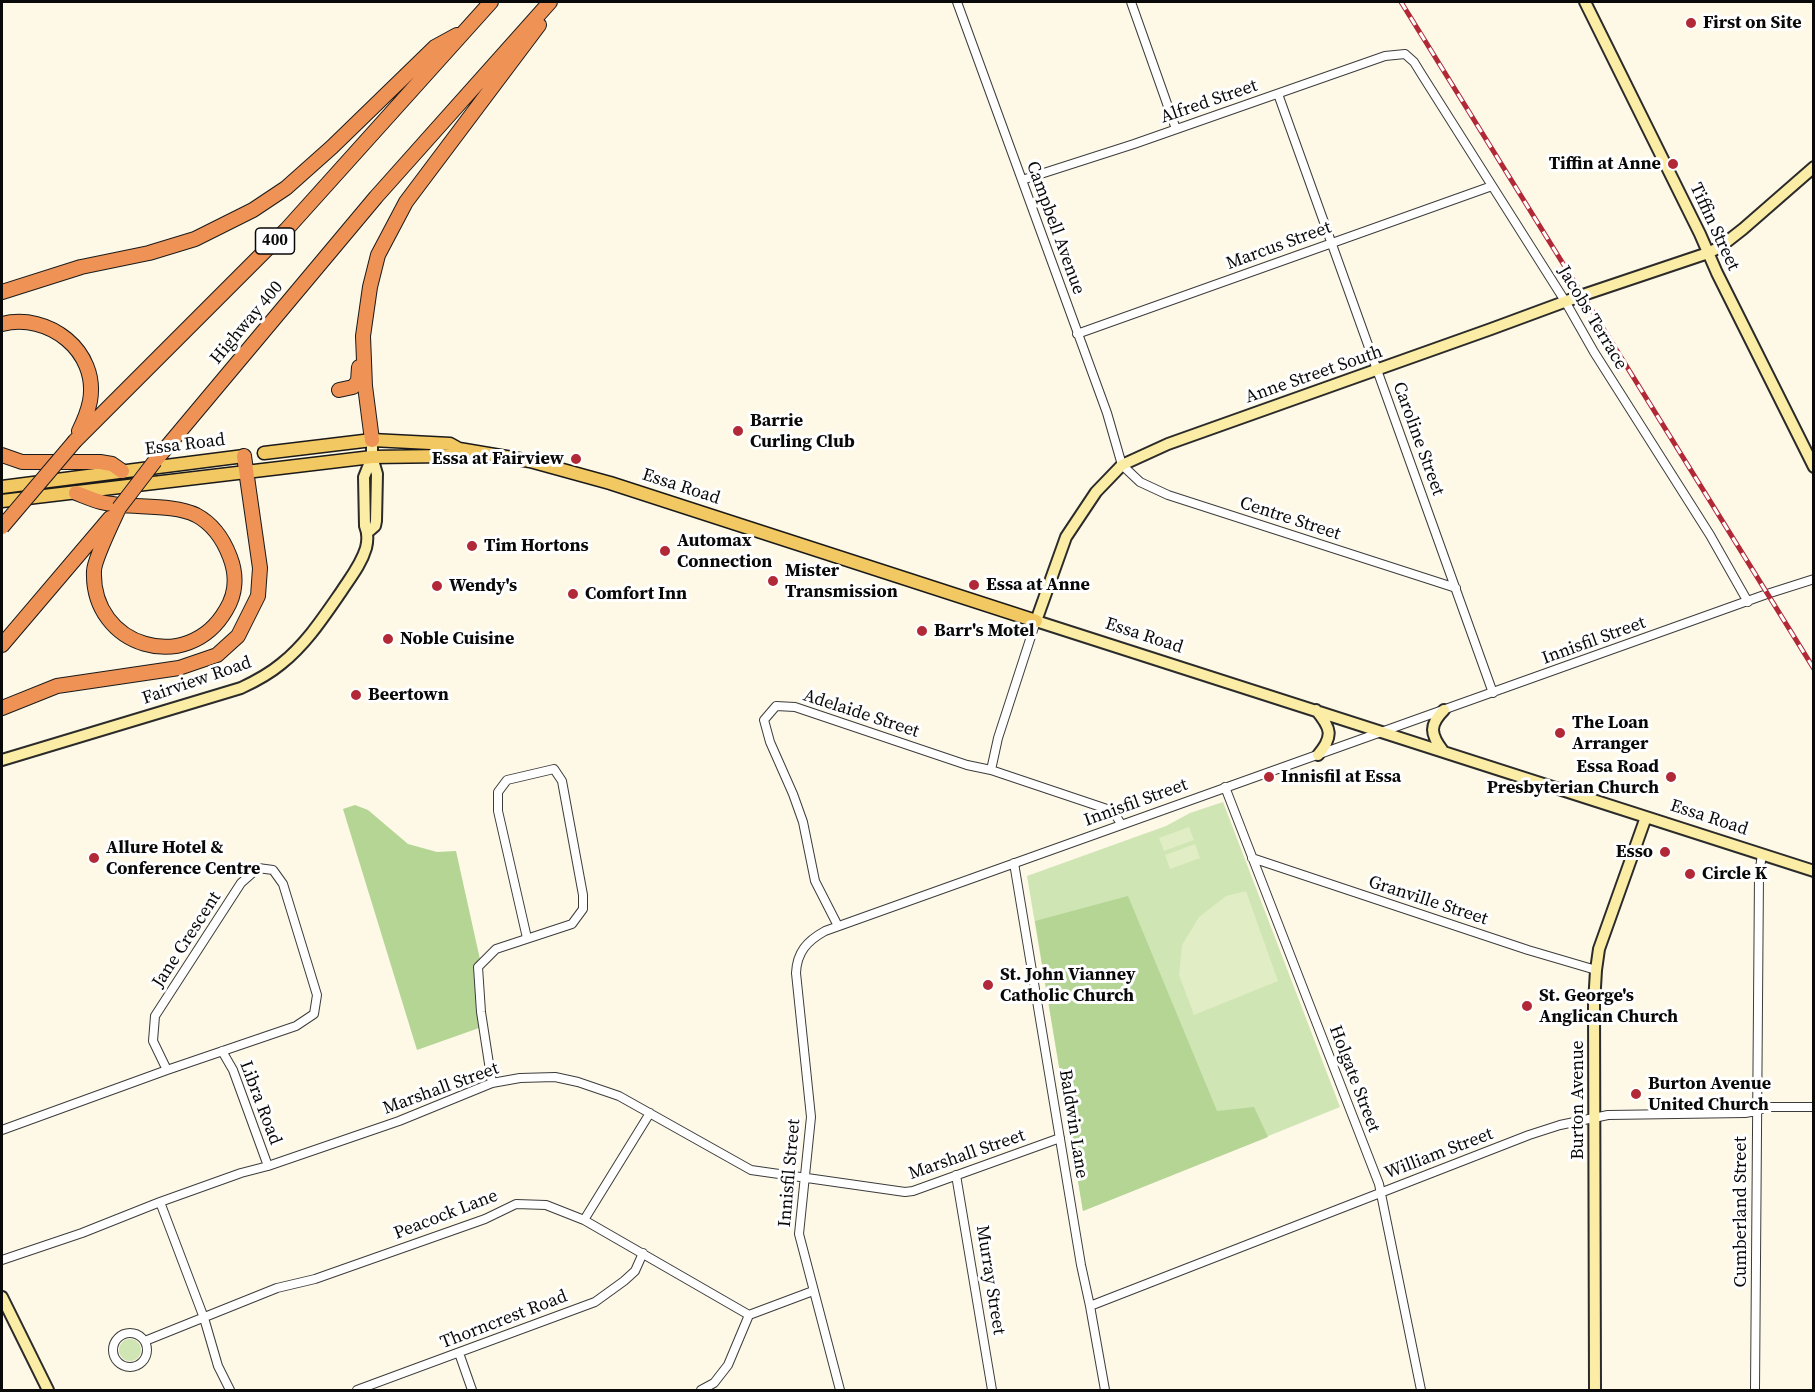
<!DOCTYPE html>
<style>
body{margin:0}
#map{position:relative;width:1815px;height:1392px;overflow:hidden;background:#fef8e7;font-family:"Source Serif 4",serif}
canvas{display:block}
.frame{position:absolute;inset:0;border:3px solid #090909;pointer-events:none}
</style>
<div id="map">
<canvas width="1815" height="1392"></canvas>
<div class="frame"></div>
</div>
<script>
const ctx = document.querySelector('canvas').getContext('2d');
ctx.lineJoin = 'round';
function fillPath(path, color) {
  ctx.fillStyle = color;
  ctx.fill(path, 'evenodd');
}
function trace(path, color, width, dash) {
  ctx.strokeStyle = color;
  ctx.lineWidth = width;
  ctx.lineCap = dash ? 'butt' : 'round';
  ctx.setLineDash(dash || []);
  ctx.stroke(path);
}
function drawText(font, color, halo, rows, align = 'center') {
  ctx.font = font + ' "Source Serif 4",serif';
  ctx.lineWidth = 6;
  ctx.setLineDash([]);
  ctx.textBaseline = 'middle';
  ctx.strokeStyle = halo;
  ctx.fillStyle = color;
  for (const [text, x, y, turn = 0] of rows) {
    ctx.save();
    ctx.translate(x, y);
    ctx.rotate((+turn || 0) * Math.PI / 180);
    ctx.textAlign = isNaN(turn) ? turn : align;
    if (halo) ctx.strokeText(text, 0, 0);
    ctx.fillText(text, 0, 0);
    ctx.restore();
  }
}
const green = new Path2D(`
 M1223,802l117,305 -257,104 -56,-335 139,-50 24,-13z
 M119 1350a11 11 0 1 1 22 0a11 11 0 1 1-22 0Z`);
const forest = new Path2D(`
 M355,805l13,5 40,34 29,8 19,-1 25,113 -2,64 -62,22 -74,-241z
 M1128,896l89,215 37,-4 14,30 -185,74 -48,-290z`);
const pitch = new Path2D(`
 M1189,827l5,13 -30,11 -5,-13z
 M1195,844l5,14 -30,11 -5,-14z
 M1246,891l32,90 -84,34 -15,-40 3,-30 17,-28 27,-21z`);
const street = new Path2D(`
 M957,2l150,411 15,52 18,17 28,13 288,93
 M1131,2l45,127
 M1278,94l215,599
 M1022,180l112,-36 251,-88 20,-2 9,8 8,13 143,226 29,51 116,183 38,67
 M1077,334l415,-148
 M991,770l7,-32 38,-117
 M1225,787l154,397 42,206
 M1252,858l276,92 68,20
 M1014,863l67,402 9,41 15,84
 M838,926l-23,-45 -12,-59 -10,-28 -23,-52 -6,-22 12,-14 19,1 172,58 24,5 122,41 8,13
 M222,1051l11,19 35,96
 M492,1083l-11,-71 -3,-45 18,-18 76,-25 11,-15v-14l-21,-114 -8,-12 -47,11 -9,12v19l29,127
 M2,1130l165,-60 129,-44 18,-12 3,-19 -34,-111 -10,-14 -15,-2 -17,15 -86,133 -2,25 14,29
 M956,1175l36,215
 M160,1202l44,116 14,48 12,24
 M584,1220l66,-107
 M2,1260l80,-27 78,-31 81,-29 27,-7 131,-45 93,-38 28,-5 35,-1 23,5 41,14 132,74 154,22 8,-1 147,-53
 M1090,1306l439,-171 31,-10 48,-10 137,-2 12,-2 9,-4h48
 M749,1315l64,-24
 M113 1350a17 17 0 1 1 34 0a17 17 0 1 1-34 0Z
 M145,1341l132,-53 38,-9 170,-60 31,-15 30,1 38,15 165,95
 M459,1353l13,37
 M357,1390l238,-88 29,-21 11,-10 8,-18
 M701,1390l13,-7 14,-18 21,-50
 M840,1390l-41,-156 12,-117 -15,-144c1,-21 11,-32 29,-42l942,-337 47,-15
 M1755,1390l4,-515 3,-21`);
const secondary = new Path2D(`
 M1585,2l115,232 17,39 97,194
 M1814,167l-71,62 -23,18 -12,6 -125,42 -92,34 -323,115 -46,21 -26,27 -30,45 -30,84 778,250
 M368,532l7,-6 1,-5 1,-47 -5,-17v-17
 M1316,710c15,18 18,26 2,45
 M1443,751c-13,-17 -14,-26 1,-41
 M2,760l239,-72c15,-7 28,-14 40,-24 25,-20 42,-46 60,-72 9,-14 20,-27 25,-44 2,-8 2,-15 -1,-22l-1,-49 8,-20
 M2,1297l46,93
 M1595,1390l-1,-386 2,-34 3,-21 47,-132`);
const primary = new Path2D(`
 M264,453l108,-13 78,4 9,5 71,12 80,22 426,138
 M2,487l242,-31
 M2,501l370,-44 74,-1 13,-7`);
const highway = new Path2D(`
 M2,292l79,-25 68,-14 46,-14 58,-29 33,-22 46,-41 103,-100 22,-12
 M2,324c46,-12 97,27 88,77 -2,10 -6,20 -11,30
 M339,390l14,-3 5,-6 1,-14
 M372,440l-7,-54 -2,-50 7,-49 8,-32 28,-53 133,-177
 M75,441l211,-211 205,-228
 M2,455l20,7h78l12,2 10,7
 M155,461l221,-264 174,-195
 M76,493c8,3 17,7 25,9 27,7 71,1 95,13 17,9 28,26 34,42 7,18 6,37 -4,53 -38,66 -135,37 -132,-39 0,-11 19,-50 25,-63
 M2,645l108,-127
 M2,708l55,-22 122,-18 38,-13 21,-19 20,-40 2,-28 -16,-112`);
const rail = new Path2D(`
 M1401,2l413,667`);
const highwayBridge = new Path2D(`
 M119,508l36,-47
 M2,527l73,-86`);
const markers = [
 [1691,23,6,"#b12937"],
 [1673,164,6,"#b12937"],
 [738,431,6,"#b12937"],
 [576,459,6,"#b12937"],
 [472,546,6,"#b12937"],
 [665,551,6,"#b12937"],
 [773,581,6,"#b12937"],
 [974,585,6,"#b12937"],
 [437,586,6,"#b12937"],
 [573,594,6,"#b12937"],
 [922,631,6,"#b12937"],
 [388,639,6,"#b12937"],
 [356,695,6,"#b12937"],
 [1560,733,6,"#b12937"],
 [1269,777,6,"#b12937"],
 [1671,777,6,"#b12937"],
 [1665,852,6,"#b12937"],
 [94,858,6,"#b12937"],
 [1690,874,6,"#b12937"],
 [988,985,6,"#b12937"],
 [1527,1006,6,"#b12937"],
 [1636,1094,6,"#b12937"]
];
const shields = [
 [275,241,39]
];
const shieldNames = [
 ["400",275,241]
];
const poiNames = [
 ["First on Site",1703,23],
 ["Tiffin at Anne",1661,164,"right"],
 ["Barrie",750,421],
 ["Curling Club",750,442],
 ["Essa at Fairview",564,459,"right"],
 ["Automax",677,541],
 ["Connection",677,562],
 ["Tim Hortons",484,546],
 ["Mister",785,571],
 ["Transmission",785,592],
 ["Essa at Anne",986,585],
 ["Wendy's",449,586],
 ["Comfort Inn",585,594],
 ["Barr's Motel",934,631],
 ["Noble Cuisine",400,639],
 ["Beertown",368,695],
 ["The Loan",1572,723],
 ["Arranger",1572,744],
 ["Essa Road",1659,767,"right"],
 ["Presbyterian Church",1659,788,"right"],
 ["Innisfil at Essa",1281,777],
 ["Allure Hotel &",106,848],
 ["Conference Centre",106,869],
 ["Esso",1653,852,"right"],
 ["Circle K",1702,874],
 ["St. John Vianney",1000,975],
 ["Catholic Church",1000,996],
 ["St. George's",1539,996],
 ["Anglican Church",1539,1017],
 ["Burton Avenue",1648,1084],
 ["United Church",1648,1105]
];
const streetNames = [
 ["Alfred Street",1209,102,-19],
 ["Tiffin Street",1714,227,65],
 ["Campbell Avenue",1055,228,70],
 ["Marcus Street",1279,246,-20],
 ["Jacobs Terrace",1592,318,59],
 ["Highway 400",247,323,-50],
 ["Anne Street South",1314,375,-19],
 ["Caroline Street",1418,439,70],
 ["Essa Road",185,445,-7],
 ["Essa Road",681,487,18],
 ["Centre Street",1290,519,18],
 ["Essa Road",1144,636,18],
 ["Innisfil Street",1594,641,-20],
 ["Fairview Road",197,681,-19],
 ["Adelaide Street",861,714,18],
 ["Innisfil Street",1136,803,-20],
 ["Essa Road",1709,818,18],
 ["Granville Street",1428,901,18],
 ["Jane Crescent",187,940,-57],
 ["Holgate Street",1354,1079,69],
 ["Marshall Street",441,1089,-20],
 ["Burton Avenue",1578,1100,-90],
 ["Libra Road",260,1103,69],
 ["Baldwin Lane",1073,1124,81],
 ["William Street",1439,1154,-21],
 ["Marshall Street",967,1155,-19],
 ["Innisfil Street",790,1173,-85],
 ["Cumberland Street",1741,1212,-90],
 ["Peacock Lane",446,1215,-21],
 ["Murray Street",990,1280,81],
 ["Thorncrest Road",504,1320,-21]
];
fillPath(green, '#d0e5b4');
fillPath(forest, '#b4d594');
fillPath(pitch, '#e1edc5');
trace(street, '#3c3c3c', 10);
trace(secondary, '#2b2b2b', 14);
trace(primary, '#1a1a1a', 15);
trace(highway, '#1a1a1a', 16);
trace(street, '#fff', 8);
trace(secondary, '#fbeda5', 10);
trace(primary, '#f2c863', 12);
trace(highway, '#ee9355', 14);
trace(rail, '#b12937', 5);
trace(rail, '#fff', 3, [9]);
trace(highwayBridge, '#1a1a1a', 16, []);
trace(highwayBridge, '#ee9355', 14);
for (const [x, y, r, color] of markers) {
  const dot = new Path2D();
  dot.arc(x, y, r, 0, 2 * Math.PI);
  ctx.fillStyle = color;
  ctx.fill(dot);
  trace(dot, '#fff', 2);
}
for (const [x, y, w] of shields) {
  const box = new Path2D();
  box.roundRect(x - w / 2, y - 13, w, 26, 4.5);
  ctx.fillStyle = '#fff';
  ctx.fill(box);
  trace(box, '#090909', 1.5);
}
drawText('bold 16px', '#090909', null, shieldNames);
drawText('bold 18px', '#090909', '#fff', poiNames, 'left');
drawText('18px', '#090909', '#fff', streetNames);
</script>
